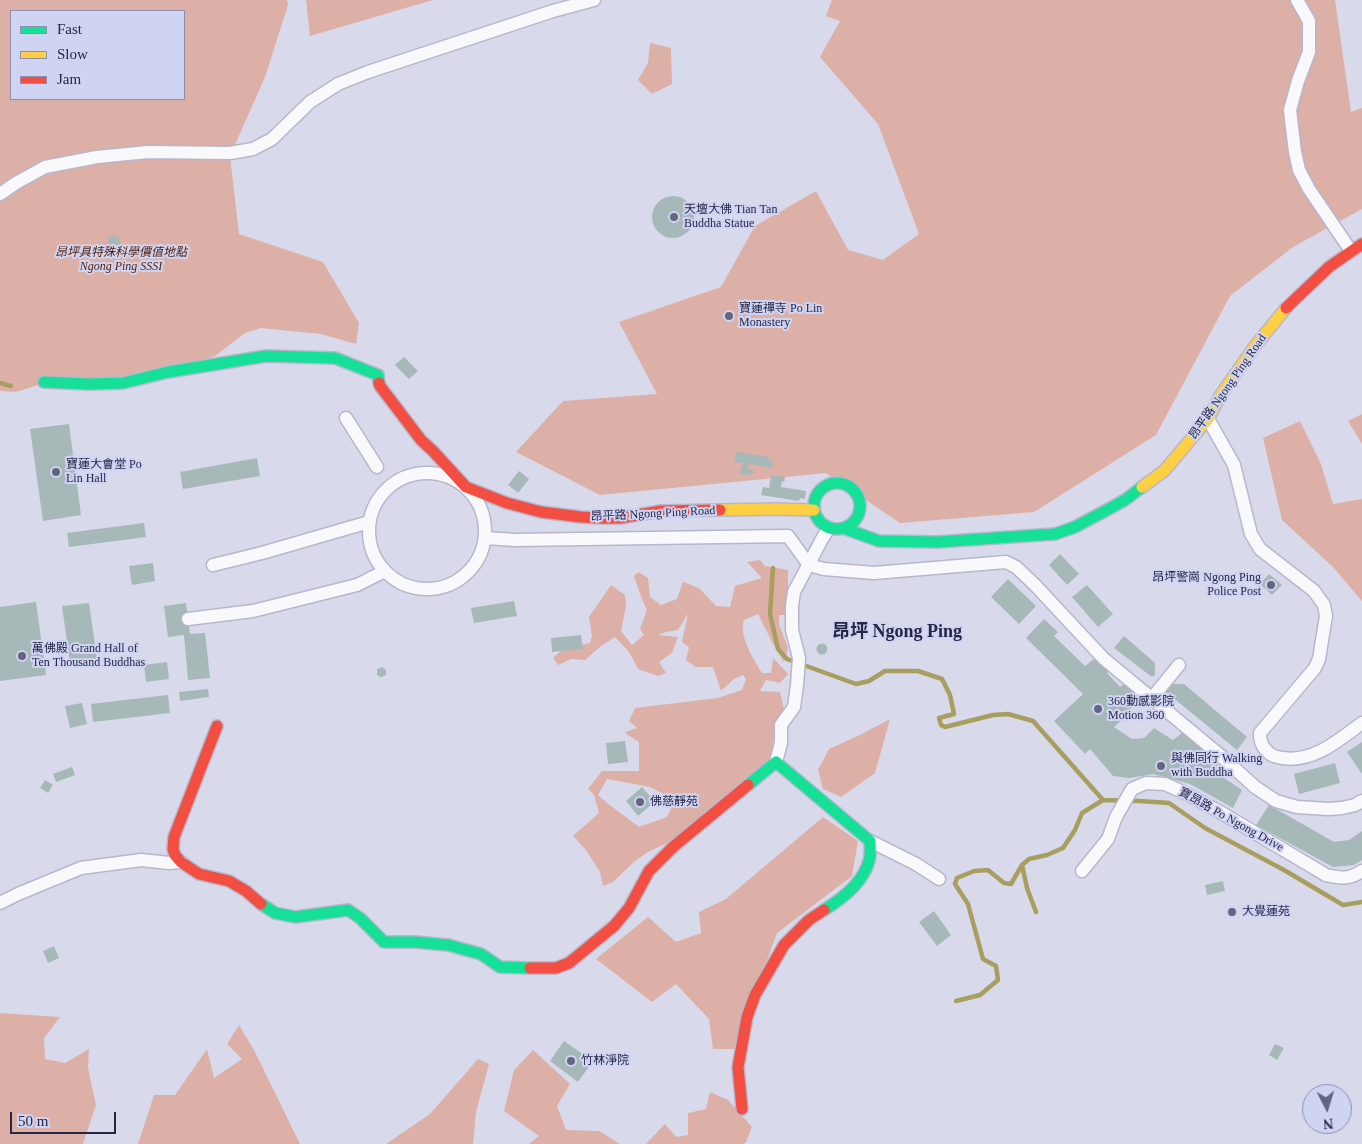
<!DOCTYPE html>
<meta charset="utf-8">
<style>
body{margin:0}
#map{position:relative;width:1362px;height:1144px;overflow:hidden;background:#d8daeb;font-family:"Times New Roman",serif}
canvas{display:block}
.legend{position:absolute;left:10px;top:10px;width:175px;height:90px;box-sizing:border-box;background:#d0d4f3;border:1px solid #8c8fad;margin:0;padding:6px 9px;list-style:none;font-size:15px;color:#262745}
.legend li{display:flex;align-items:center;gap:10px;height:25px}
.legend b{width:25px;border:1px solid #8c8fad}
.north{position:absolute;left:1302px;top:1084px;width:50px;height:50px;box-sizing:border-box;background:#d0d4f3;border:1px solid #8c8fad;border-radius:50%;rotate:175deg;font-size:14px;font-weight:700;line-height:20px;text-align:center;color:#262745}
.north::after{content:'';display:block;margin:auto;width:18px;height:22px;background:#64667f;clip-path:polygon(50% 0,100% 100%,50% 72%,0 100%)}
.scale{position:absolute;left:10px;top:1112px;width:106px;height:22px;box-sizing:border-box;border:2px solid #262745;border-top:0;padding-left:6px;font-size:15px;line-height:18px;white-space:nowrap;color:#262745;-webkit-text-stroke:4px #d0d4f3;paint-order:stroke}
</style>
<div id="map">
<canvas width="1362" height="1144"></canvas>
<ul class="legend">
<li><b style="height:6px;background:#16e098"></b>Fast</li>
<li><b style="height:6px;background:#ffcf43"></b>Slow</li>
<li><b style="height:6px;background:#f24e42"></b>Jam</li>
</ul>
<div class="north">N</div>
<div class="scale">50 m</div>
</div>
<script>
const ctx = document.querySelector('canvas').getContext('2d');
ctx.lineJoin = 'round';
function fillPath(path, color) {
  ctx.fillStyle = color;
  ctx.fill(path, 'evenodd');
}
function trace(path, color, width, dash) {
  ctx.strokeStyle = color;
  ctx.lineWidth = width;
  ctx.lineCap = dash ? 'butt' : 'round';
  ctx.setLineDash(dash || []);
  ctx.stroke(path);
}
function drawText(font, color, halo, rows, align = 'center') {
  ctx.font = font + ' "Times New Roman","Noto Sans TC",serif';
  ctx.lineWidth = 4;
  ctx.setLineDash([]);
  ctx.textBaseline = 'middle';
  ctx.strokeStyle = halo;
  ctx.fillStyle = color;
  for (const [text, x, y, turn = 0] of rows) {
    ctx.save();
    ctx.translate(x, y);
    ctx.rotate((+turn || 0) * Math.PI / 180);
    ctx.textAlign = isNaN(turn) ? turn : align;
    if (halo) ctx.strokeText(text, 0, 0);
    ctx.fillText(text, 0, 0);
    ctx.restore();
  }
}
const green = new Path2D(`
 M0,0h287l1,5 -23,72 -35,79 9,78 84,28 36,61 -3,21 -35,-10 -60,-6 -16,5 -30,23 -63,22 -98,2 -38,12 -16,-1zM11,11h173v88h-173z
 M306,0h127l-123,36z
 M832,0h503l16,112 11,-4v101l-69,38 -63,49 -74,139 -122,77 -134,11 -74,-50 -226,22 -84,-43 47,-51 94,-7 -38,-72 102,-35 34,-61 61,-35 32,59 35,10 36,-26 -41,-110 -58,-67 20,-36 -14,-5z
 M650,43l21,5 1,36 -20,10 -14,-14 10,-17z
 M1362,414v30l-14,-23z
 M1300,421l21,43 12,40 29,-5v102l-29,-34 -51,-47 -19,-82z
 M760,560l5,6 23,4v45h-9v9l9,24 -4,14 -11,-18 -15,-30 -14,6c-6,15 10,40 18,53h9l2,-15 15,16 -8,9 -14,-3 -6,11 20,1 4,17 -6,8 -8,41 -92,80 -30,14 -13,9 -22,21 -10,4 -3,-14 -14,-22 -13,-14 26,-23 -5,-18 -6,-6 14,-18h37v-29l-11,-7 -3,-3 12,-4 -8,-7 6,-13 83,-10 24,-8 4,-11 -3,-4 -9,4 -13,12 -8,-24h-17l-10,-7 3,-13 -7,-5 6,-28 -10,16 -12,2 -8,3 20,2 -6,16 -13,9 7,11 -8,3 -20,-7 -9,-17 -14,-15 -14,9 -16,14 -14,-1 -13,6 -5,-7 10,-9 27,-6 2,-7 -3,-19 22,-32 14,10 1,11 -5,25 11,14 12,-10 -4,-6 7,-19 -5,-11 -8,-23 4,-4 10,6 2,19 11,8 16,-6 6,-17 16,6 17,18 14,1 5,-21 27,-8 -15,-16zM607,779l43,8 25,13 -8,17 -28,10 -32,-24 -9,-8z
 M890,719l-15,54 -34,24 -18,-8 -5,-19 11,-21 31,-14z
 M823,817l35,24 -6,35 -75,57 -43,116h-21l-4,-30 -33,-35 -24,18 -56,-43 52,-42 28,25 25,-9 -2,-21 27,-13z
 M0,1013l60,4 -16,21 1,21 20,4 24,-14 -1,19 8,37 -13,39h-83z
 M239,1025l16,27 45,92h-162l16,-49h21l32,-46 7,29 28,-19 -15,-15z
 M533,1050l37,34 -13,22 9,24 33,1 21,13h-91l10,-8 -35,-25 10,-41z
 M478,1059l11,5 -13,48 -3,32h-87l44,-30z
 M710,1092l18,8 24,27 -6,15 -3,2h-97l19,-20 11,13 12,-2v-22l18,-4z`);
const stream = new Path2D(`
 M0,383l11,3
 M773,568l-3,46 8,35 9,10 69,25 13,-3 16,-10h33l24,8 8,16 4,19 -15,4 2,7 4,2 48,-12 15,-1 25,7 70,79 36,1 30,2 36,25 79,42 59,35 19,-3
 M1022,865l5,23 9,24
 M956,1001l24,-6 18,-15 -2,-14 -13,-7 -15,-55 -13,-20 2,-6 17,-7 14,-1 16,13 7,1 11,-19 7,-6 18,-4 16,-7 12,-18 7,-17 21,-13`);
const building = new Path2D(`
 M652 217a21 21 0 1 1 42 0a21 21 0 1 1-42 0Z
 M113,235l6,2 1,6 -5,4 -6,-2 -1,-7z
 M404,357l14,14 -9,8 -14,-14z
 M69,424l12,91 -38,6 -13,-92z
 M736,452l33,5 -1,3 5,1 -1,7 -24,-4 -1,5 6,1 -1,5 -13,-1 4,-11 -9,-1z
 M257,458l3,18 -77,13 -3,-17z
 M519,471l10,8 -11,14 -10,-8z
 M771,475l14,2 -1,5 -2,-1 -1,6 25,4 -1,8 -5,-1 -1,3 -38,-6 2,-8 6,1z
 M144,523l2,14 -77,10 -2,-14z
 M1060,554l19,20 -12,11 -18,-20z
 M153,563l2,18 -23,4 -3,-19z
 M1269,574l13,11 -10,10 -12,-11z
 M1008,579l28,27 -17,18 -28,-27z
 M1087,585l26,29 -15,13 -26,-30z
 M514,601l3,15 -43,7 -3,-15z
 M36,602l10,73 -46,6v-74z
 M89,603l8,56 -27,4 -8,-57z
 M186,603l4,31 15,-1 5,45 -22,2 -4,-45 -16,2 -4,-31z
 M1044,619l14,13 -4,4 31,30 12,-9 13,13 -3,3 13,14 4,-3 17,16 -21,18 2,2 -8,7 18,12 12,-1 10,-10 19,12 9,-7 28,15 -3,5 13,7 -5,12 27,18 -9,18 -43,-24 -37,-10 -24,4 -16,-2 -23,-27 -5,5 -31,-33 29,-27 -57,-56z
 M581,635l2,14 -31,3 -1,-14z
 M1124,636l31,27v12l-3,2 -38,-29z
 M816.5 649a5.5 5.5 0 1 1 11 0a5.5 5.5 0 1 1-11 0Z
 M167,662l2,17 -23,3 -2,-17z
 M382,667l4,3v5l-5,2 -4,-2v-6z
 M1173,684h11l63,53 -10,13 -71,-58z
 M208,689l1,8 -29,4 -1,-9z
 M168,695l2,18 -77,9 -2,-18z
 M82,703l5,21 -17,4 -5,-22z
 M625,741l3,21 -20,2 -2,-21z
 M1362,742v32l-15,-22z
 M1335,763l5,20 -41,11 -5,-20z
 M72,767l3,8 -19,7 -3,-8z
 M45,780l8,5 -5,8 -8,-5z
 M642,787l13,15 -17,14 -12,-15z
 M1269,805l65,37 15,-2 13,-9v29l-8,5 -21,2 -77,-42z
 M1223,881l2,10 -18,4 -2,-10z
 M934,911l17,24 -14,11 -18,-24z
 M54,946l5,12 -11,5 -5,-12z
 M564,1041l29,20 -15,21 -28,-21z
 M1275,1044l9,4 -7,12 -8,-5z`);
const street = new Path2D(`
 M1297,0l12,21v31l-11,29 -8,29 5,42 4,18 10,19 42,62
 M0,194l16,-11 29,-16 52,-10 51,-5 82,1 23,-4 19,-10 38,-37 28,-18 30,-12 185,-61 41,-11
 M346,418l31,49
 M1208,419l26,46 17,69 9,15 54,42 10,14 2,11 -7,43 -4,9 -55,65c0,9 2,14 9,20 4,4 8,4 14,5 30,5 56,-18 79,-35
 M369 531a58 58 0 1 1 116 0a58 58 0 1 1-116 0Z
 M486,538l29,2 273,-4 21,29 15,4 50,4 132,-11 10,5 19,18 68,73 118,98 34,31 21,14 21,6 31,2 14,-1 13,-3 7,-4
 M213,565l49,-12 107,-31
 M188,619l65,-8 104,-26 28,-14
 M1152,698l27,-33
 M776,762l5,-19v-18l13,-18 3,-22 2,-27 -7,-28v-24l2,-14 28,-53 7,-11
 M870,841l46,23 23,15
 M1082,871l26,-32 8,-22 16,-28 14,-6 19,1 22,10 33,18 106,63c15,3 23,5 36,-4
 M0,903l18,-9 63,-26 60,-8 28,3 12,-1`);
const fast = new Path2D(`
 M44,382l44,2 35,-1 45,-11 98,-16 69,2 43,17 1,8
 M814 506a23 23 0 1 1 46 0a23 23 0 1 1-46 0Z
 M843,528l36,13 58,1 118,-8 20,-7 30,-16 20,-11 17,-13
 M748,785l28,-23 94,79c0,6 1,14 -1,20 -6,22 -27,38 -45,49
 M261,904l14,9 20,4 53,-7 12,8 24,24h31l33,3 33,9 19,13 30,1`);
const slow = new Path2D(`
 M1142,487l22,-16 44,-52 12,-23 35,-50 31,-38
 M720,510l57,-1 37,1`);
const jam = new Path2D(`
 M1286,308l43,-41 33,-23
 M379,383l1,3 41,54 12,11 33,36 41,16 34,9 40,5 21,1h18l41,-7 59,-1
 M217,726l-43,111 -1,12 2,6 6,7 18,12 30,7 17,10 15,13
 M530,968h26l13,-5 45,-37 15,-18 20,-37 24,-24 75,-62
 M742,1109l-4,-42 9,-50 8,-22 29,-50 25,-25 15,-10`);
const markers = [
 [674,217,5,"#64667f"],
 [729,316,5,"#64667f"],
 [56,472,5,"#64667f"],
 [1271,585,5,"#64667f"],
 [22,656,5,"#64667f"],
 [1098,709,5,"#64667f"],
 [1161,766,5,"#64667f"],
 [640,802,5,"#64667f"],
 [1232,912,5,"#64667f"],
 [571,1061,5,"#64667f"]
];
const poiNames = [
 ["天壇大佛 Tian Tan",684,210],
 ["Buddha Statue",684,224],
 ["寶蓮禪寺 Po Lin",739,309],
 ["Monastery",739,323],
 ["寶蓮大會堂 Po",66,465],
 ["Lin Hall",66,479],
 ["昂坪警崗 Ngong Ping",1261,578,"right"],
 ["Police Post",1261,592,"right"],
 ["萬佛殿 Grand Hall of",32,649],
 ["Ten Thousand Buddhas",32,663],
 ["360動感影院",1108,702],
 ["Motion 360",1108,716],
 ["與佛同行 Walking",1171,759],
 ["with Buddha",1171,773],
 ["佛慈靜苑",650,802],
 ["大覺蓮苑",1242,912],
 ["竹林淨院",581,1061]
];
const parkNames = [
 ["昂坪具特殊科學價值地點",121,253],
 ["Ngong Ping SSSI",121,267]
];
const streetNames = [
 ["昂平路 Ngong Ping Road",1228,387,-55],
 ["昂平路 Ngong Ping Road",653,514,-3],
 ["寶昂路 Po Ngong Drive",1231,820,29]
];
const districtNames = [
 ["昂坪 Ngong Ping",897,632]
];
fillPath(green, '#dcafa7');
trace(stream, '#a89e60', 4.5);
fillPath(building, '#a6b8b7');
trace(street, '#b6b7cd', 15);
trace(fast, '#b6b7cd', 14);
trace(slow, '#b6b7cd', 14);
trace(jam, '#b6b7cd', 14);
trace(street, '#f9f9fc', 12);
trace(fast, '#16e098', 11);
trace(slow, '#ffcf43', 11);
trace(jam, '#f24e42', 11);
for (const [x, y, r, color] of markers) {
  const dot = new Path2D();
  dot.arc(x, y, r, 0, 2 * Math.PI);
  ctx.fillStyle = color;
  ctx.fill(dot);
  trace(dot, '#d0d4f3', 2);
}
drawText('12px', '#262745', '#d0d4f3', poiNames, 'left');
drawText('italic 12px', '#521c07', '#d0d4f3', parkNames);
drawText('12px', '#262745', '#d0d4f3', streetNames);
drawText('bold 18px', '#262745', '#d0d4f3', districtNames);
</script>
